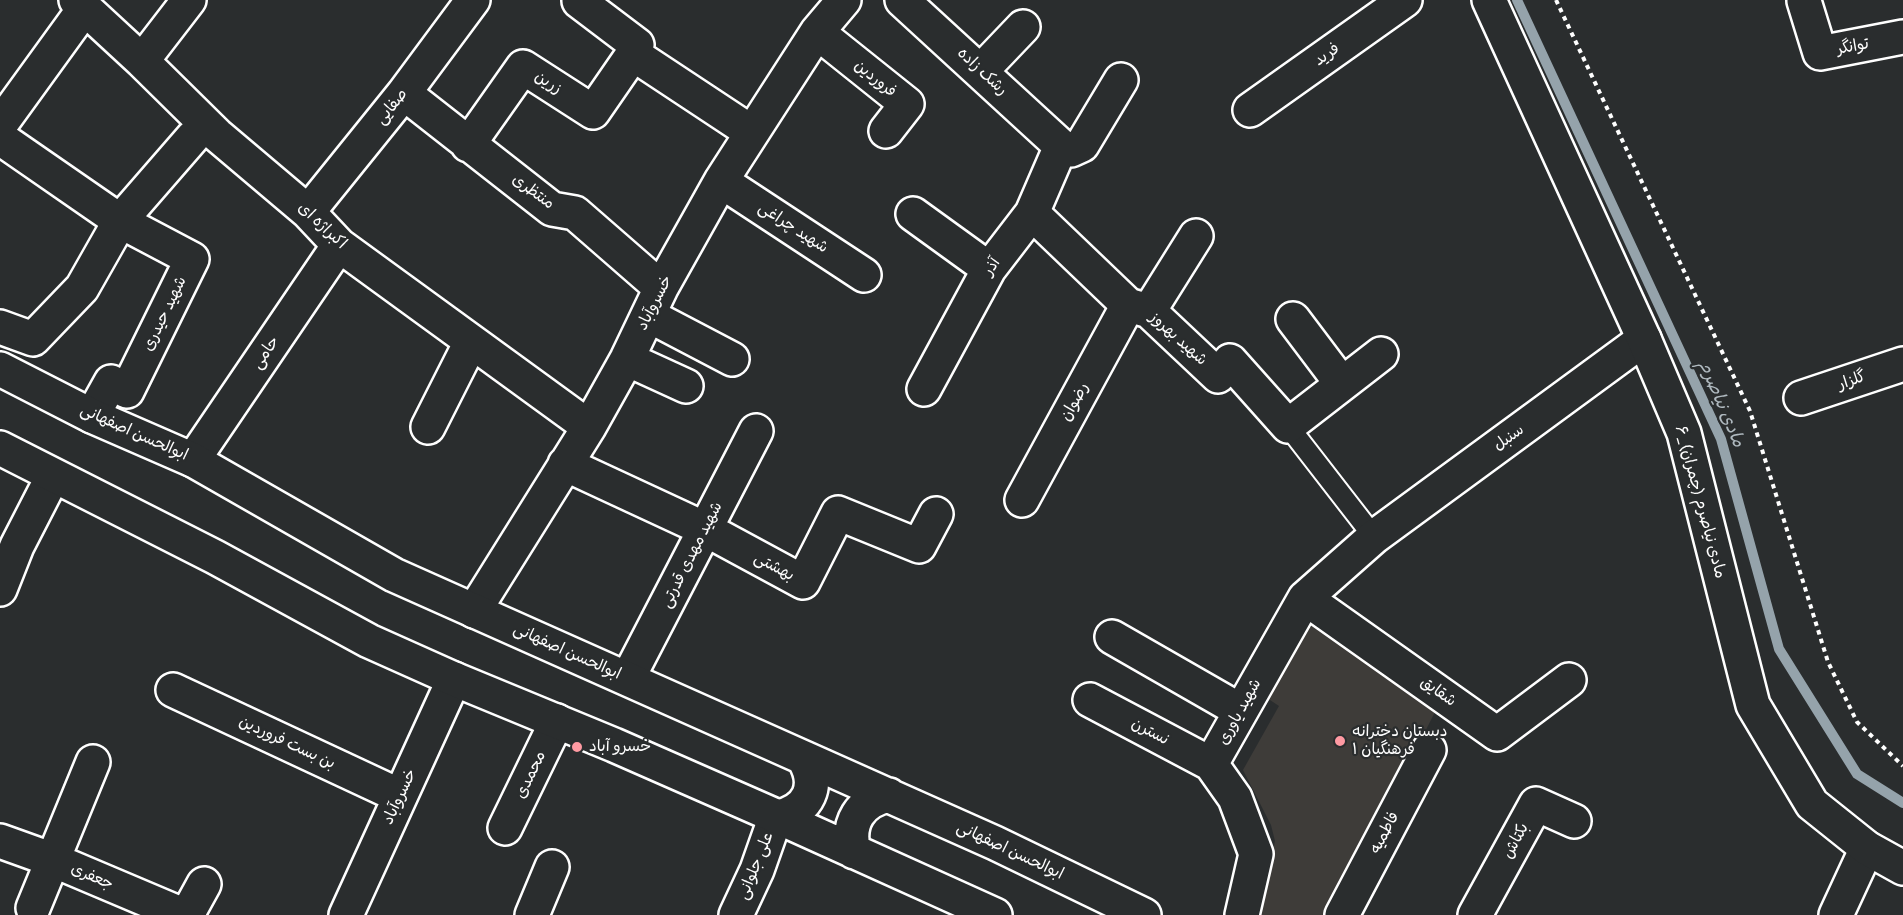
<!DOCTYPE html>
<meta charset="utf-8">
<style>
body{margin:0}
canvas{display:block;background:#2a2d2e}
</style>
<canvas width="1903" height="915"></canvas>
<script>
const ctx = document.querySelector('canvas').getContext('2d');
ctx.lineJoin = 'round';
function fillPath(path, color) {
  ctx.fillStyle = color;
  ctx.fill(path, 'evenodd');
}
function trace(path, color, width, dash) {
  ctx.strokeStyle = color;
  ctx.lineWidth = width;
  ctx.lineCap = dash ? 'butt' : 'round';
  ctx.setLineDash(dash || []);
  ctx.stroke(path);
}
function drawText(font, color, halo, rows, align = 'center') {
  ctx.font = font + ' Pangolin,"Playpen Sans Arabic",sans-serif';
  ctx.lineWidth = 4.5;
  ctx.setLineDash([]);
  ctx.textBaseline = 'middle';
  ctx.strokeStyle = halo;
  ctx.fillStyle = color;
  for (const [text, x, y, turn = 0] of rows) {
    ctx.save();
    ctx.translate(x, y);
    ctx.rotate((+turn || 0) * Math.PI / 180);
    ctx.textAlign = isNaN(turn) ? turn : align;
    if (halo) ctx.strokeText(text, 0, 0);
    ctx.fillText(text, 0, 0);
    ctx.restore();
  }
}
const built = new Path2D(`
 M1314,623l121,89 -103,203h-72l15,-74 -4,-16 -28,-55 36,-64 -12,-8 37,-68z`);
const stream = new Path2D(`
 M1517,0l204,439 58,210 78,125 46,29`);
const path = new Path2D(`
 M1556,0l194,411 78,251 29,60 46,44`);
const lane = new Path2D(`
 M1288,426l86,111`);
const street = new Path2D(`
 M76,0l66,61 75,74 91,77 31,33 250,182
 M580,0l-1,1 58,44 -4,9 118,78
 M902,0l159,146 10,4 11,-5 39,-65
 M1804,1l16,52 83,-16
 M817,32l90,72 -21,27
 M142,61l47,-61
 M981,71l42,-44
 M404,93l148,116 23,4 86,75
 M1250,110l155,-110
 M0,125l84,-116
 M0,138l120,83 72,38 -65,132 -16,-9 -19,34
 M468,145l55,-78 70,45 40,-58
 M721,181l143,94
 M308,212l96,-119 69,-93
 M1032,213l96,92 21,6 69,65 12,-15 58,65 93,-72
 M913,214l76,55
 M1149,311l47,-75
 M648,315l84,44
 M1293,319l49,65
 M0,327l33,12 49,-51 38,-67 73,-84
 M627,359l59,27
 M924,389l65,-120 43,-56 29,-67
 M1801,398l102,-34
 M428,427l43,-85
 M193,460l146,-215
 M565,464l140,65 98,53 35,-69 81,33 17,-32
 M1022,500l106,-195
 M0,589l17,-43 36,-70
 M1305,598l192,136 72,-54
 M474,611l115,-184 38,-68 34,-71 60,-107 96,-149 27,-32
 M1112,637l129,74
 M628,678l128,-247
 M173,690l227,106
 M1090,700l121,64
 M505,828l52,-107
 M0,841l53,19 130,55
 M33,908l60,-146
 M187,915l17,-31
 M346,915l108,-236
 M532,915l20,-48
 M736,915l21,-45 19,-54
 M1242,915l14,-61 -21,-56 -24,-34 94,-166 69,-61 270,-198
 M1342,915l87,-165
 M1475,915l61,-111 38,17
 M1836,915l31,-67`);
const secondary = new Path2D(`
 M1489,0l155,339 40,94 69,272 59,99 55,44 36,20
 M0,369l92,47 101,44 201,115 601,268 149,72
 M0,448l215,109 154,84 85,38 160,66 164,72 217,98
 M778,817c31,-7 42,-31 26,-58
 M854,852c-8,-29 6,-51 35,-57`);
const markers = [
 [1340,741,6,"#ff9aa2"],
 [577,747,6,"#ff9aa2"]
];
const streetNames = [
 ["توانگر",1853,47,-11],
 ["فرید",1327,55,-35],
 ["رشک زاده",982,72,43],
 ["فروردین",875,79,39],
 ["زرین",548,83,33],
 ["صفایی",392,107,-51],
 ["منتظری",533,192,36],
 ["اکبراژه ای",322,226,43],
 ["شهید چراغی",793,228,33],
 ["آذر",992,267,-56],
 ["خسروآباد",655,303,-63],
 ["شهید حیدری",165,314,-64],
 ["شهید بهروز",1178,339,42],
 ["حامی",266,353,-56],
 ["گلزار",1852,381,-19],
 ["رضوان",1075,402,-61],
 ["ابوالحسن اصفهانی",134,433,24],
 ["سنبل",1509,438,-36],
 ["۶_مادی نیاصرم (چمران)",1700,502,75],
 ["شهید مهدی قدرتی",692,555,-63],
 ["بهشتی",774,567,28],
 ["ابوالحسن اصفهانی",567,652,24],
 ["شقایق",1438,692,35],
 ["شهید یاوری",1240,712,-61],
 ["نسترن",1150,732,28],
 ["بن بست فروردین",287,743,25],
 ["محمدی",531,775,-64],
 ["خسروآباد",400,797,-65],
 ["فاطمیه",1385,833,-62],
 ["بکتاش",1516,841,-61],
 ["ابوالحسن اصفهانی",1010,851,25],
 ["علی جلوانی",756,866,-68],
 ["جعفری",92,877,23]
];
const poiNames = [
 ["دبستان دخترانه",1352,732],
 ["فرهنگیان ۱",1352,750],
 ["خسرو آباد",589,747]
];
const waterNames = [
 ["مادی نیاصرم",1721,404,67]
];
fillPath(built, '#3e3c39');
trace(stream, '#95a3ab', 10);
trace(lane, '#fff', 24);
trace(street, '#fff', 38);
trace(secondary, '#fff', 38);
trace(path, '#fff', 4, [4.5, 4.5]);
trace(lane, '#2a2d2e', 20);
trace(street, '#2a2d2e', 33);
trace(secondary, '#2a2d2e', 33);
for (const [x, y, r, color] of markers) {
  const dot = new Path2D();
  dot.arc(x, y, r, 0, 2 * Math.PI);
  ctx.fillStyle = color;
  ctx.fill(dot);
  trace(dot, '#2a2d2e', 2);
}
drawText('16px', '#fff', '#2a2d2e', streetNames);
drawText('16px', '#fff', '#2a2d2e', poiNames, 'left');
drawText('italic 18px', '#b0bac0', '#2a2d2e', waterNames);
</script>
